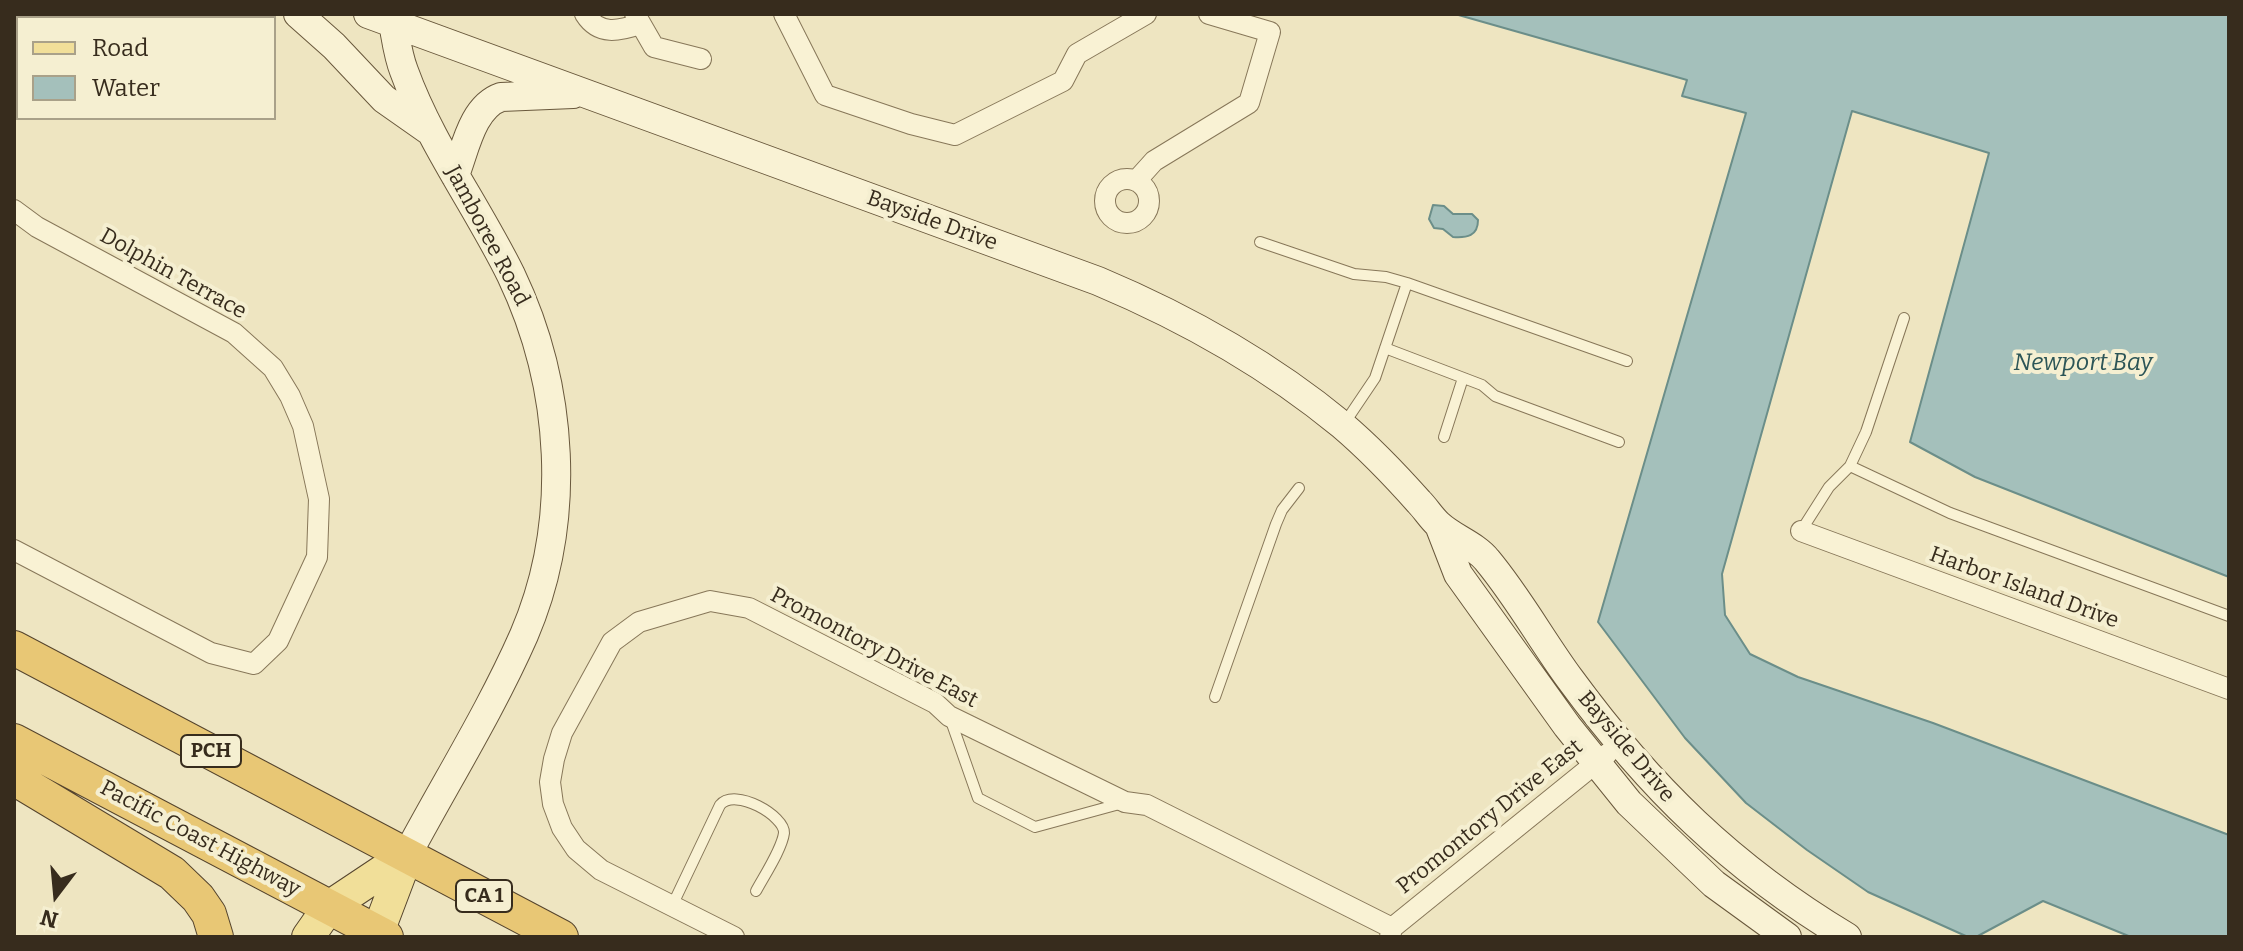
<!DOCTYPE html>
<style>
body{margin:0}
#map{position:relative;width:2243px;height:951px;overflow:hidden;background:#eee5c1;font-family:Bitter,serif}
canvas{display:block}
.frame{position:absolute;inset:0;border:16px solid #372c1d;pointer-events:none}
.legend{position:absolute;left:16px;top:16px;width:260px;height:104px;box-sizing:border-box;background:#f5efd1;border:2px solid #a9a189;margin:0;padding:10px 14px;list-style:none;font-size:24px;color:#372c1d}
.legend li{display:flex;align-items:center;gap:16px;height:40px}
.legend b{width:40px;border:2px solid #a9a189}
.north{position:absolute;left:16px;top:855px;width:80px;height:80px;-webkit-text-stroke:6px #f5efd1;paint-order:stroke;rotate:196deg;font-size:22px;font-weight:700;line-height:32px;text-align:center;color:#372c1d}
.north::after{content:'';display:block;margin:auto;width:28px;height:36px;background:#372c1d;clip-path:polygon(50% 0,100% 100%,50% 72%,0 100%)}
</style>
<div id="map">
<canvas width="2243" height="951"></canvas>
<div class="frame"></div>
<ul class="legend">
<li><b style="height:10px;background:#f1df99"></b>Road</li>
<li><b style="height:22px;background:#a4c0bb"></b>Water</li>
</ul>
<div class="north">N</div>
</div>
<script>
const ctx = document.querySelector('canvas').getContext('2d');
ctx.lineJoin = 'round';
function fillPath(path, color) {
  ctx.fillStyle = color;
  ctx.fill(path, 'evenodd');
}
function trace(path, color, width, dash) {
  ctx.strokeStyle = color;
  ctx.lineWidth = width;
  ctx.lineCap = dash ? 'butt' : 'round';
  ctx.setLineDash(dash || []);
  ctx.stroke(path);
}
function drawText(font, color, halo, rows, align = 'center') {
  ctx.font = font + ' Bitter,serif';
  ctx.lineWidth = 8;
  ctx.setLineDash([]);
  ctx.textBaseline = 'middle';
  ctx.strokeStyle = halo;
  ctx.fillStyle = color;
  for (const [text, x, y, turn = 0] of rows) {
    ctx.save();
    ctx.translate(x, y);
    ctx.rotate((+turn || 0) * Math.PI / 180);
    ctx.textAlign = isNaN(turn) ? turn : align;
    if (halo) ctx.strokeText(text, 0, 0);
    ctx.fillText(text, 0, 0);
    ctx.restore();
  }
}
const water = new Path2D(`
 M1455,14h774v563l-254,-100 -65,-35 79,-289 -137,-42 -130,463 3,41 25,39 48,23 135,46 296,112v102h-98l-88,-36 -67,36h-8l-100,-45 -61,-42 -61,-47 -61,-65 -87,-116 148,-509 -64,-17 5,-16z
 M1433,205l11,1 9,8h19l6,6c0,16 -11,18 -25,17l-10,-8 -9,-1 -5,-9z`);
const service = new Path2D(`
 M1260,242l94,32 32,3 21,6 220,78
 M1385,348l97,37 13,11 124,46
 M1344,424l31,-46 32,-95
 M1444,437l19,-59
 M1850,466l100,47 279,103
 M1801,531l28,-44 21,-21 16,-34 38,-114
 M1215,697l61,-173 6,-14 17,-22
 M950,718l28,80 57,29 88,-24
 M672,906l48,-101c15,-18 65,11 64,28 -2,16 -20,43 -28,58`);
const minor = new Path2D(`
 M585,14c14,22 34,17 55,10
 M635,14l19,33 47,12
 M784,14l41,81 86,29 44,11 108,-54 14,-27 69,-40
 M1105 201a22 22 0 1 1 44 0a22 22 0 1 1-44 0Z
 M1136,181l18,-20 95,-58 21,-71 -61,-18
 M14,210l23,17 197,106 39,35 17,28 13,30 16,73 -2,58 -39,84 -24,23 -43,-11 -197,-103
 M1801,531l428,158
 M734,937l-133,-67 -25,-21 -14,-21 -9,-24 -3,-22 4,-23 8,-26 50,-91 27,-20 71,-21 39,7 186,95 14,13 176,86 22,3 245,123
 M1390,937l2,-9 215,-174`);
const secondary = new Path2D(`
 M298,14l36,32 50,53 47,33
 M368,14l730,267c88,37 170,83 244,144 27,23 53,50 77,77 7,7 12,16 20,23 14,13 36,20 48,35 31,37 55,81 83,119 79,108 162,189 277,258
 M393,23c3,16 5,33 11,48 26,72 73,135 107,204 53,111 62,246 13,360 -33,75 -78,147 -117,220
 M455,175c10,-25 17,-68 46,-78l72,-3
 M1439,525l19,49 109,152 62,77 85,81 73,53`);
const primary = new Path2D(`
 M308,937l21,-30 78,-52
 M376,937l31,-82`);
const trunk = new Path2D(`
 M14,648l547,289
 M14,741l372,196
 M14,778l158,95 26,25 11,16 7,23`);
const shields = [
 [211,751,60],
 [484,896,56]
];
const shieldNames = [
 ["PCH",211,751],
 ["CA 1",484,896]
];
const streetNames = [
 ["Bayside Drive",932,221,20],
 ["Jamboree Road",487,236,62],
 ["Dolphin Terrace",173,274,29],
 ["Harbor Island Drive",2024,588,20],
 ["Promontory Drive East",874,648,28],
 ["Bayside Drive",1626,747,50],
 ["Promontory Drive East",1490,817,-39],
 ["Pacific Coast Highway",200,839,28]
];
const waterNames = [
 ["Newport Bay",2083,363]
];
fillPath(water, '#a4c0bb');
trace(water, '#6b8e89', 2);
trace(service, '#877759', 12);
trace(minor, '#877759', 22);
trace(secondary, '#69583c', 30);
trace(primary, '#55442d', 34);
trace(trunk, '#55442d', 36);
trace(service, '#f9f2d4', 10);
trace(minor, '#f9f2d4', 20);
trace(secondary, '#f9f2d4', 28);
trace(primary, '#f1df99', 32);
trace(trunk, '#e8c775', 34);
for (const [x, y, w] of shields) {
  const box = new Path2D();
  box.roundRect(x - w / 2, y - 16, w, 32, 6);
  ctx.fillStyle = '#f5efd1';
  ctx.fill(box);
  trace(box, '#372c1d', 2);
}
drawText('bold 20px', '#372c1d', null, shieldNames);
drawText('22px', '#372c1d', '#f5efd1', streetNames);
drawText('italic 24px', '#2c5557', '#f5efd1', waterNames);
</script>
